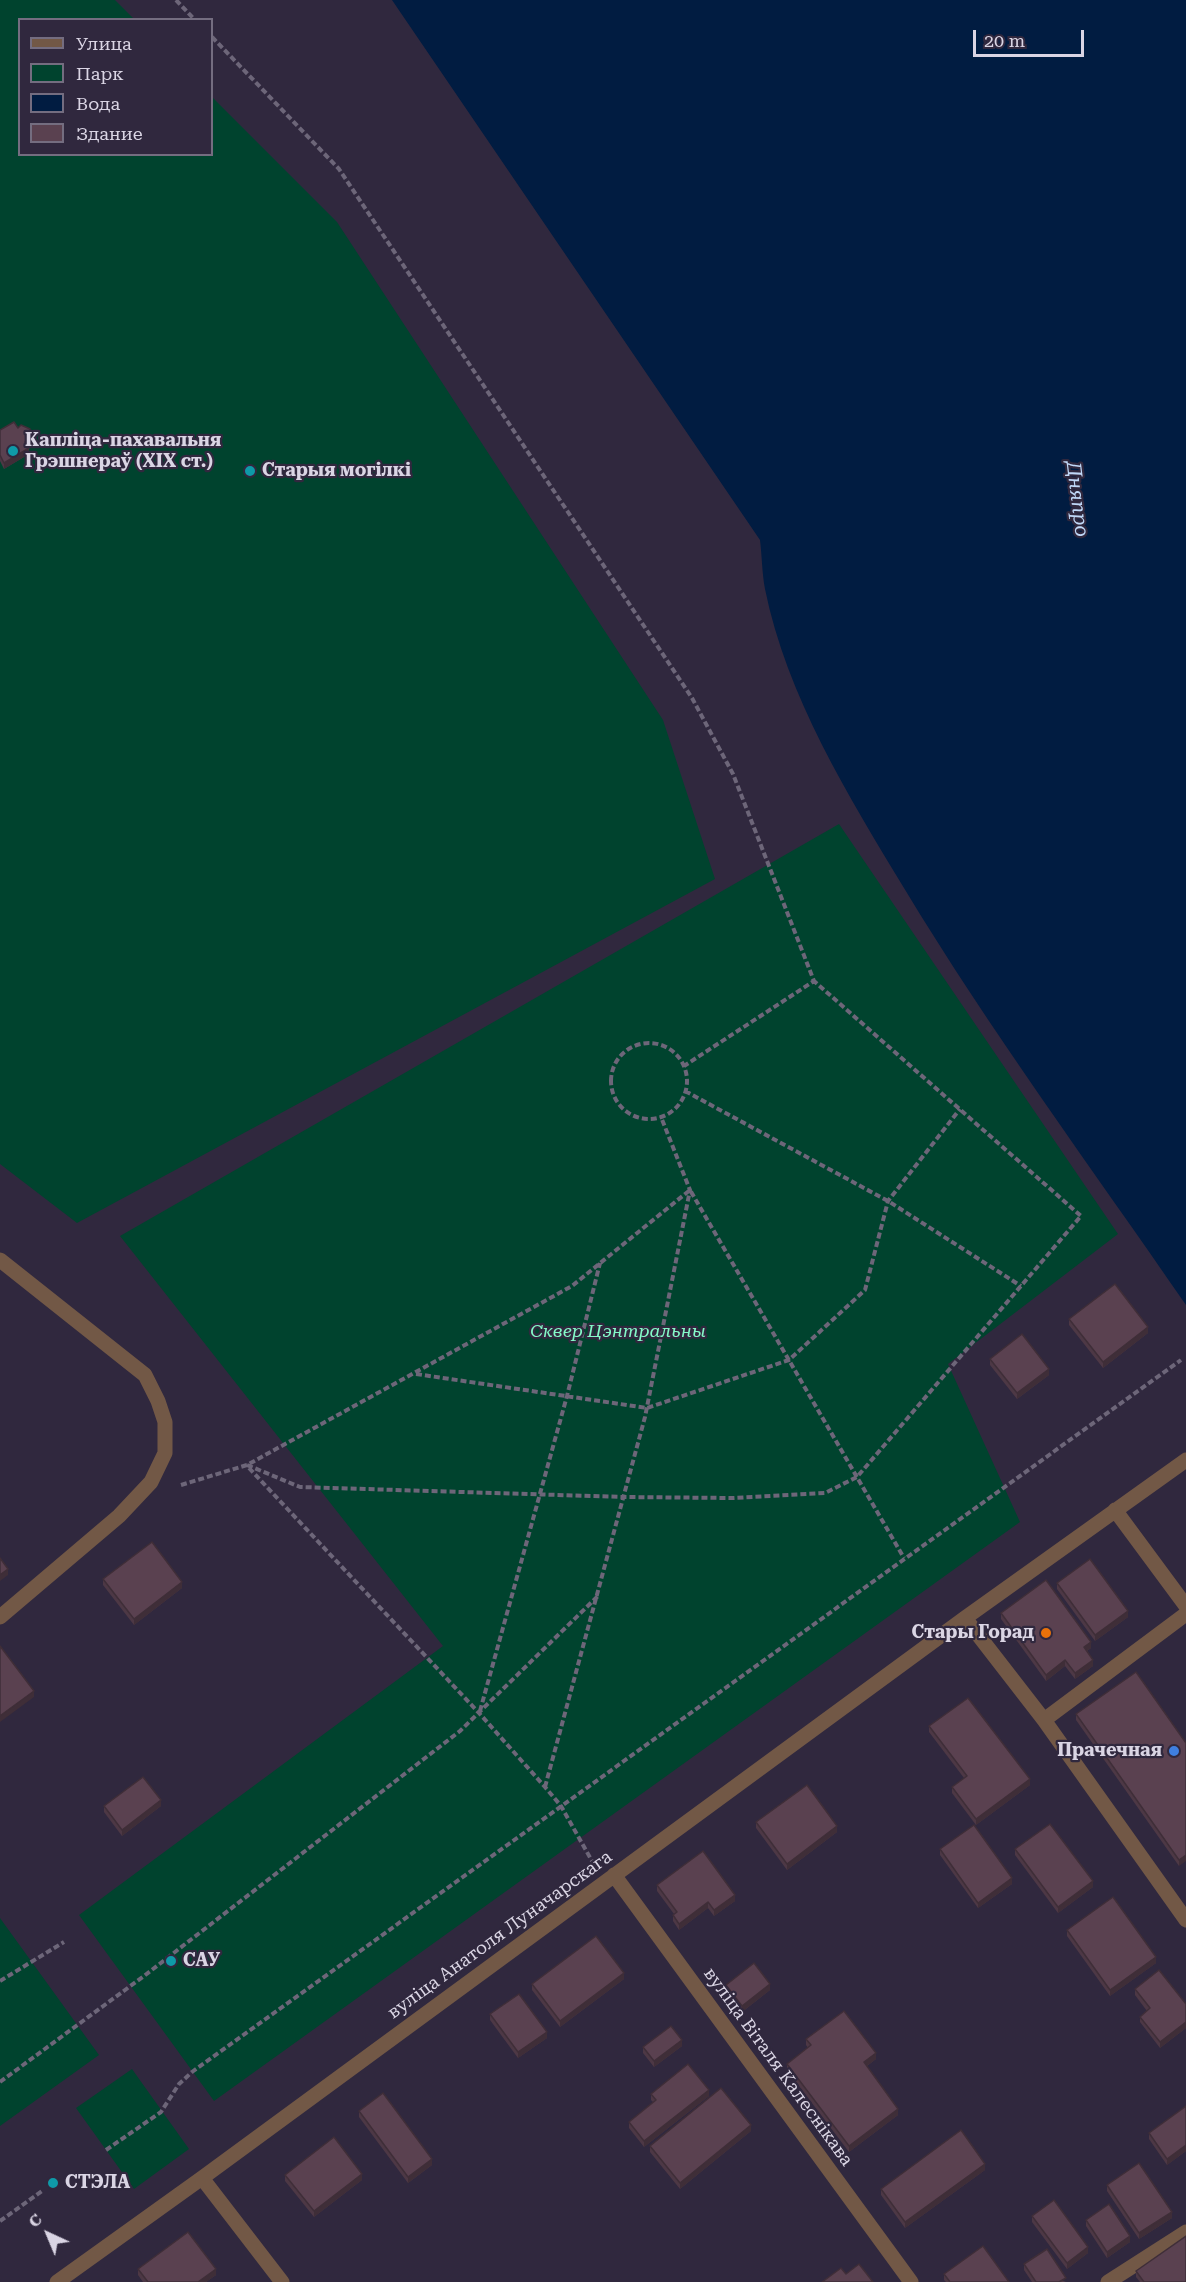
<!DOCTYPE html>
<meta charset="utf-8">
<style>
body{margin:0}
#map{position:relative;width:1186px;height:2282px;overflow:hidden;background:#30283e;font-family:"Roboto Serif",serif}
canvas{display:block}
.legend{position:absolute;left:18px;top:18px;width:195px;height:138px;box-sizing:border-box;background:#30283e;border:2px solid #746d80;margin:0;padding:8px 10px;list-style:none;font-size:18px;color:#dad5e4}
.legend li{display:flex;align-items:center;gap:12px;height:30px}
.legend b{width:30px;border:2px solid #746d80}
.north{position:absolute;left:18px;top:2204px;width:60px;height:60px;-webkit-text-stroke:4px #30283e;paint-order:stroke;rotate:316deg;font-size:16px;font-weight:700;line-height:24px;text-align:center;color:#dad5e4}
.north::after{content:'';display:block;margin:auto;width:21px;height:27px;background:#dad5e4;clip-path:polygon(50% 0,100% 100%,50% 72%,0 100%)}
.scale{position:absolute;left:973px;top:30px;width:111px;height:27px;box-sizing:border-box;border:3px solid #dad5e4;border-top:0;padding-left:8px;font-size:18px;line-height:21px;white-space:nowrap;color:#dad5e4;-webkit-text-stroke:4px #30283e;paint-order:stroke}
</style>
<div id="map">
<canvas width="1186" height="2282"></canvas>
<ul class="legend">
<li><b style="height:8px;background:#725846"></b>Улица</li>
<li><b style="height:16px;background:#00432e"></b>Парк</li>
<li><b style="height:16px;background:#011c41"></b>Вода</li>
<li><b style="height:16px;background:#5a4150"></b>Здание</li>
</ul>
<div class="north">С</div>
<div class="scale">20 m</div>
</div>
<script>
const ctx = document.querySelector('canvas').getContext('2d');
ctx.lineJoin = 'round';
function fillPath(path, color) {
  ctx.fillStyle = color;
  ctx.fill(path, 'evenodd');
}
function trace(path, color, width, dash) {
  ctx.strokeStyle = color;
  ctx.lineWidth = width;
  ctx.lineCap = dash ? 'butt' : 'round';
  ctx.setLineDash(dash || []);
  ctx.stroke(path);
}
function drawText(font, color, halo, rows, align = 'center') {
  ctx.font = font + ' "Roboto Serif",serif';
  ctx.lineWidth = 4.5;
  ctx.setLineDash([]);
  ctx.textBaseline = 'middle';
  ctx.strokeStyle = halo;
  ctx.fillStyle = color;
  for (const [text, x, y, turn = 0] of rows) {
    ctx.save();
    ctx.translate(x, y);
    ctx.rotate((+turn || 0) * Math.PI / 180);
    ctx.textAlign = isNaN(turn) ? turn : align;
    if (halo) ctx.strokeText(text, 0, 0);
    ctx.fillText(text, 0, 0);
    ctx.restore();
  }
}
const green = new Path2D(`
 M0,0h115l19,19 -114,1v134h192v-57l125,125 326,498 52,159 -638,344 -77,-59z
 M839,824l279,410 -170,130 72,158 -806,579 -135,-186 364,-269 -323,-410z
 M0,1918l99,137 -99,71z
 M132,2069l57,80 -55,40 -58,-81z`);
const water = new Path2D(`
 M392,0h794v1305c-95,-138 -195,-273 -282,-417 -56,-93 -117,-191 -139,-299 -3,-16 -3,-33 -5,-49z`);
const path = new Path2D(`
 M176,0l19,20
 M212,37l127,132 353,529 41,76 81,207 -130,85
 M611 1081a38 38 0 1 1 76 0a38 38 0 1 1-76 0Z
 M685,1091l203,110 133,85
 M416,1374l231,34 142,-48 76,-70 23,-89 72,-92
 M247,1465l53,22 324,10 109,1 92,-5 32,-16 224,-261 -267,-235
 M249,1468l230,245 66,74 16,19 31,55
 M181,1485l66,-20 325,-179 118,-96 214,368
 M480,1711l87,-315 33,-133
 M545,1787l100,-370 45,-227 -29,-73
 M0,1981l64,-39
 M0,2082l144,-106 316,-245 139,-136
 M106,2150l55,-38 18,-28 13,-12 989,-712
 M0,2221l42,-30`);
const minor = new Path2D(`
 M0,1260l145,115 13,26 7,21v31l-14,29 -32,34 -119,101
 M1115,1510l71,96
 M965,1618l79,102 142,200
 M1044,1720l142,-106
 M614,1875l297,407
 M202,2178l80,104
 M57,2282l145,-104 763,-560 221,-158
 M1108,2282l78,-50`);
const wall = new Path2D(`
 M18,428l12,1v15l-3,2 2,8 -25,15 -4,-8v-31z
 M1069,1319l79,14 -45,35 -34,-43z
 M990,1359l59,16 -32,24 -27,-34z
 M103,1579l79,9 -48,37 -31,-40z
 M1057,1583l71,34 -33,24 -38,-52z
 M1001,1613l90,35 -4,3 6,15 -18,13 -10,-13 -19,15 -45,-62z
 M1076,1714l110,29 -7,123 -103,-146z
 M929,1726l101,59 -54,40 -24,-32v-6l12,-9 -35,-46z
 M104,1806h57l-39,30 -18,-24z
 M756,1822l81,10 -50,38 -31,-42z
 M940,1849l72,35 -34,24 -38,-53z
 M1015,1849l78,38 -35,26 -43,-58z
 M657,1885l78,16 -21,15 -6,-8 -29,22 -6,-9v-6l1,-1 -17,-23z
 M1067,1930l89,33 -46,33 -43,-60z
 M624,1979l-64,48 -28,-37v-6z
 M726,1985l44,5 -28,22 -16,-21z
 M1135,1989l51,15v24l-26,20 -20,-26v-5l7,-6 -12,-16z
 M490,2014l57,24 -29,20 -28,-38z
 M806,2039l70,20 -9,7 31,49 -49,37 -62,-82v-6l21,-16 -2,-3z
 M682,2046l-28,21 -11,-14v-6z
 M651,2094l58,2 -65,51 -15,-19v-6l24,-20 -2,-2z
 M1186,2106v45l-19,14 -18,-26v-6z
 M359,2111l73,54 -24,18 -49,-66z
 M751,2131l-71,58 -30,-37v-6z
 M985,2170l-80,58 -24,-33v-6z
 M285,2175l77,5 -48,37 -29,-36z
 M1107,2185l65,33 -33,21 -32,-48z
 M1032,2216l56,37 -21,16 -35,-47z
 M1086,2220l44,22 -23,16 -21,-32z
 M1024,2264l42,18h-34l-8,-12z
 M138,2269l78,6 -10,7h-63l-5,-7z
 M1136,2271l50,11h-46l-4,-5z
 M944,2274l65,8h-63l-2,-2z`);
const shadedWall = new Path2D(`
 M30,438v6l-5,4v-6z
 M29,448v6l-25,15v-6z
 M1148,1327v6l-45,35v-6z
 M1049,1369v6l-32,24v-6z
 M8,1569v6l-8,6v-6z
 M182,1582v6l-48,37v-6z
 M1128,1611v6l-33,24v-6z
 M1091,1642v6l-7,5v-6z
 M1065,1660v6l-19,15v-6z
 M1093,1660v6l-18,13v-6z
 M34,1691v6l-34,25v-6z
 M1030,1779v6l-54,40v-6z
 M161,1800v6l-39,30v-6z
 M837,1826v6l-50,38v-6z
 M1186,1855v6l-7,5v-6z
 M1012,1878v6l-34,24v-5z
 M1093,1881v6l-35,26v-6z
 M735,1895v6l-21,15v-6z
 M708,1902v6l-29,22v-6z
 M1156,1957v6l-46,33v-6z
 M624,1973v6l-64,48v-6z
 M770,1984v6l-28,22v-6z
 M1186,2022v6l-26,20v-6z
 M547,2032v6l-29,20v-6z
 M682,2040v6l-28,21v-6z
 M876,2053v6l-12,9v-6z
 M709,2090v6l-65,51v-6z
 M898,2109v6l-49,37v-6z
 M751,2125v6l-71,58v-6z
 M1186,2145v6l-19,14v-6z
 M432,2159v6l-24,18v-6z
 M985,2164v6l-80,58v-6z
 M362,2174v6l-48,37v-6z
 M1172,2212v6l-33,21v-6z
 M1130,2236v6l-23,16v-6z
 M1088,2247v6l-21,16v-6z
 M216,2269v6l-10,7h-8z`);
const building = new Path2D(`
 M14,422l4,6 3,-3 9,4v9l-5,4 4,6 -25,15 -4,-8v-25z
 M1115,1284l33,43 -45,35 -34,-43z
 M1022,1334l27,35 -32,24 -27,-34z
 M152,1542l30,40 -48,37 -31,-40z
 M0,1558l8,11 -8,6z
 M1090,1559l38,52 -33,24 -38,-52z
 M1046,1580l45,62 -7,5 9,13 -18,13 -10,-13 -19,15 -45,-62z
 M0,1646l34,45 -34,25z
 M1136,1672l50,71v112l-7,5 -103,-146z
 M968,1698l62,81 -54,40 -24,-32 15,-11 -38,-50z
 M143,1777l18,23 -39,30 -18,-24z
 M807,1785l30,41 -50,38 -31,-42z
 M1050,1824l43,57 -35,26 -43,-58z
 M974,1825l38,53 -34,25 -38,-54z
 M703,1851l32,44 -21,15 -6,-8 -29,22 -6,-9 4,-3 -20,-27z
 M1113,1897l43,60 -46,33 -43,-60z
 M596,1936l28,37 -64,48 -28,-37z
 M754,1963l16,21 -28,22 -16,-21z
 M1159,1970l27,34v18l-26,20 -20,-25 10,-9 -15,-19z
 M519,1994l28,38 -29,20 -28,-38z
 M844,2011l32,42 -12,9 34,47 -49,37 -62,-82 24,-19 -5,-6z
 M671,2026l11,14 -28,21 -11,-14z
 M688,2064l21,26 -65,51 -15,-19 27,-22 -5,-6z
 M721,2088l30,37 -71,58 -30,-37z
 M383,2093l49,66 -24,18 -49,-66z
 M1186,2106v39l-19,14 -18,-26z
 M961,2130l24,34 -80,58 -24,-33z
 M334,2137l28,37 -48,37 -29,-36z
 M1139,2163l33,49 -33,21 -32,-48z
 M1054,2200l34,47 -21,16 -35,-47z
 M1109,2204l21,32 -23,16 -21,-32z
 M188,2232l28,37 -18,13h-50l-10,-13z
 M1186,2236v46h-42l-8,-11z
 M983,2246l26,36h-59l-6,-8z
 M1047,2249l19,29 -7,4h-23l-12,-18z
 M859,2264l14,18h-51l19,-14 5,6z`);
const markers = [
 [13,451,6,"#0f9aa8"],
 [250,471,6,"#0f9aa8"],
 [1046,1633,6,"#e8710a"],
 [1174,1751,6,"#3f7fe0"],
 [171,1961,6,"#0f9aa8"],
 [53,2183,6,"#0f9aa8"]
];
const poiNames = [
 ["Капліца-пахавальня",25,441],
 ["Грэшнераў (XIX ст.)",25,462],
 ["Старыя могілкі",262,471],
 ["Стары Горад",1034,1633,"right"],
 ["Прачечная",1162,1751,"right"],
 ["САУ",183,1961],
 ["СТЭЛА",65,2183]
];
const parkNames = [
 ["Сквер Цэнтральны",618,1332]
];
const streetNames = [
 ["вуліца Анатоля Луначарскага",500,1935,-36],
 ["вуліца Віталя Калеснікава",778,2067,54]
];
const waterNames = [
 ["Дняпро",1077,499,83]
];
fillPath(green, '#00432e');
fillPath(water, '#011c41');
trace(path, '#6d6679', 4, [6, 3]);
trace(minor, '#725846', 15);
fillPath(wall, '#4d3845');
fillPath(shadedWall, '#3f2e38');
fillPath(building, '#5a4150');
trace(building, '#3f2e38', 1.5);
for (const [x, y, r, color] of markers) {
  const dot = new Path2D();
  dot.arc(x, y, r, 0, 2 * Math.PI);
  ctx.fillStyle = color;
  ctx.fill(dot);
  trace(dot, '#30283e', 2);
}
drawText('bold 18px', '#dad5e4', '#30283e', poiNames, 'left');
drawText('italic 18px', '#84f9c8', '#30283e', parkNames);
drawText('18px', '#dad5e4', '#30283e', streetNames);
drawText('italic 20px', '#c0d8f8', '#30283e', waterNames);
</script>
